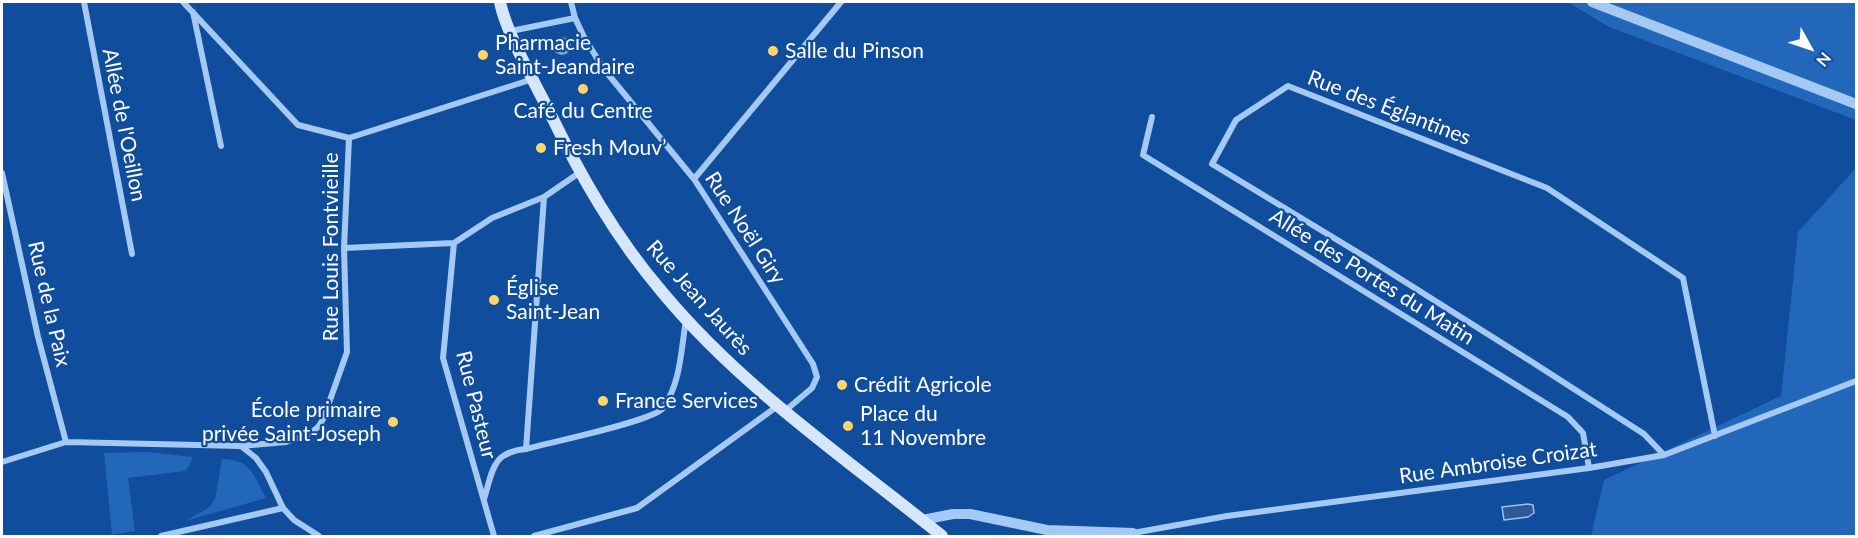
<!DOCTYPE html>
<meta charset="utf-8">
<style>
body{margin:0}
#map{position:relative;width:1858px;height:538px;overflow:hidden;background:#104d9c;font-family:Lato,sans-serif}
canvas{display:block}
.frame{position:absolute;inset:0;border:3px solid #fff;pointer-events:none}
.north{position:absolute;left:1780px;top:18px;width:60px;height:60px;-webkit-text-stroke:4px #104d9c;paint-order:stroke;rotate:130deg;font-size:16px;font-weight:700;line-height:24px;text-align:center;color:#fff}
.north::after{content:'';display:block;margin:auto;width:21px;height:27px;background:#fff;clip-path:polygon(50% 0,100% 100%,50% 72%,0 100%)}
</style>
<div id="map">
<canvas width="1858" height="538"></canvas>
<div class="frame"></div>
<div class="north">N</div>
</div>
<script>
const ctx = document.querySelector('canvas').getContext('2d');
ctx.lineJoin = 'round';
function fillPath(path, color) {
  ctx.fillStyle = color;
  ctx.fill(path, 'evenodd');
}
function trace(path, color, width, dash) {
  ctx.strokeStyle = color;
  ctx.lineWidth = width;
  ctx.lineCap = dash ? 'butt' : 'round';
  ctx.setLineDash(dash || []);
  ctx.stroke(path);
}
function drawText(font, color, halo, rows, align = 'center') {
  ctx.font = font + ' Lato,sans-serif';
  ctx.lineWidth = 4.5;
  ctx.setLineDash([]);
  ctx.textBaseline = 'middle';
  ctx.strokeStyle = halo;
  ctx.fillStyle = color;
  for (const [text, x, y, turn = 0] of rows) {
    ctx.save();
    ctx.translate(x, y);
    ctx.rotate((+turn || 0) * Math.PI / 180);
    ctx.textAlign = isNaN(turn) ? turn : align;
    if (halo) ctx.strokeText(text, 0, 0);
    ctx.fillText(text, 0, 0);
    ctx.restore();
  }
}
const green = new Path2D(`
 M1568,2h288v118l-247,-93z
 M1856,168v368h-265l13,-56 177,-84 17,-164z
 M147,452l46,5 -3,8 -5,6 -57,7 7,53 -23,4 -8,-82z
 M222,459c30,1 31,16 44,39l-81,23 25,-14 5,-8z`);
const water = new Path2D(`
 M1528,504l5,1 1,8 -6,4 -24,3 -2,-13z`);
const minor = new Path2D(`
 M84,2l48,252
 M183,2l115,123 51,13
 M571,2l4,16 9,19 19,31 91,111 119,185 4,13 -5,11 -26,22
 M193,12l28,134
 M511,31l64,-13
 M1152,117l-9,38 425,262 15,16 6,35
 M2,173l36,164 28,105
 M694,179l147,-177
 M454,243l-11,115 51,178
 M344,248l110,-5 38,-25 52,-21
 M241,446l15,12 10,14 17,36 11,12 25,16
 M526,449c22,-6 128,-28 137,-41 18,-25 18,-59 23,-88
 M1664,455l-20,-21 -112,-72 -160,-101 -160,-97 24,-44 52,-34 259,102 136,90 32,158
 M2,462l64,-20 175,4 45,-4 25,-9 8,-7 5,-9 23,-65 -3,-104 5,-110 184,-59
 M484,499c9,-29 8,-47 42,-50l18,-252 35,-24
 M1133,533l94,-17 362,-48 75,-13 192,-74
 M161,536l122,-28
 M534,536l103,-28 142,-103`);
const tertiary = new Path2D(`
 M1592,2l264,102
 M922,520l31,-6h17l77,16 86,3 3,3`);
const secondary = new Path2D(`
 M500,2c6,30 33,78 48,107 32,66 67,128 115,184 79,95 184,166 279,243`);
const trees = [
 [562,46]
];
const markers = [
 [773,51,6,"#ffd469"],
 [483,55,6,"#ffd469"],
 [583,89,6,"#ffd469"],
 [541,148,6,"#ffd469"],
 [494,300,6,"#ffd469"],
 [842,385,6,"#ffd469"],
 [603,401,6,"#ffd469"],
 [393,422,6,"#ffd469"],
 [848,426,6,"#ffd469"]
];
const poiNames = [
 ["Pharmacie",495,43],
 ["Saint-Jeandaire",495,67],
 ["Salle du Pinson",785,51],
 ["Café du Centre",583,111,"center"],
 ["Fresh Mouv’",553,148],
 ["Église",506,288],
 ["Saint-Jean",506,312],
 ["Crédit Agricole",854,385],
 ["France Services",615,401],
 ["École primaire",381,410,"right"],
 ["privée Saint-Joseph",381,434,"right"],
 ["Place du",860,414],
 ["11 Novembre",860,438]
];
const streetNames = [
 ["Rue des Églantines",1389,108,21],
 ["Allée de l'Oeillon",124,125,79],
 ["Rue Noël Giry",745,228,57],
 ["Rue Louis Fontvieille",331,247,-90],
 ["Allée des Portes du Matin",1372,277,32],
 ["Rue Jean Jaurès",699,298,48],
 ["Rue de la Paix",49,304,77],
 ["Rue Pasteur",476,405,76],
 ["Rue Ambroise Croizat",1498,463,-8]
];
fillPath(green, '#2367bb');
fillPath(water, '#2f5a95');
trace(water, '#97c3f8', 1.5);
trace(minor, '#a5c9f5', 6);
trace(tertiary, '#a5c9f5', 10);
trace(secondary, '#d5e6fd', 12);
ctx.fillStyle = '#78a0d2';
for (const [x, y] of trees) {
  ctx.beginPath();
  ctx.arc(x, y, 9, 0, 2 * Math.PI);
  ctx.fill();
}
for (const [x, y, r, color] of markers) {
  const dot = new Path2D();
  dot.arc(x, y, r, 0, 2 * Math.PI);
  ctx.fillStyle = color;
  ctx.fill(dot);
  trace(dot, '#104d9c', 2);
}
drawText('21px', '#fff', '#104d9c', poiNames, 'left');
drawText('21px', '#fff', '#104d9c', streetNames);
</script>
